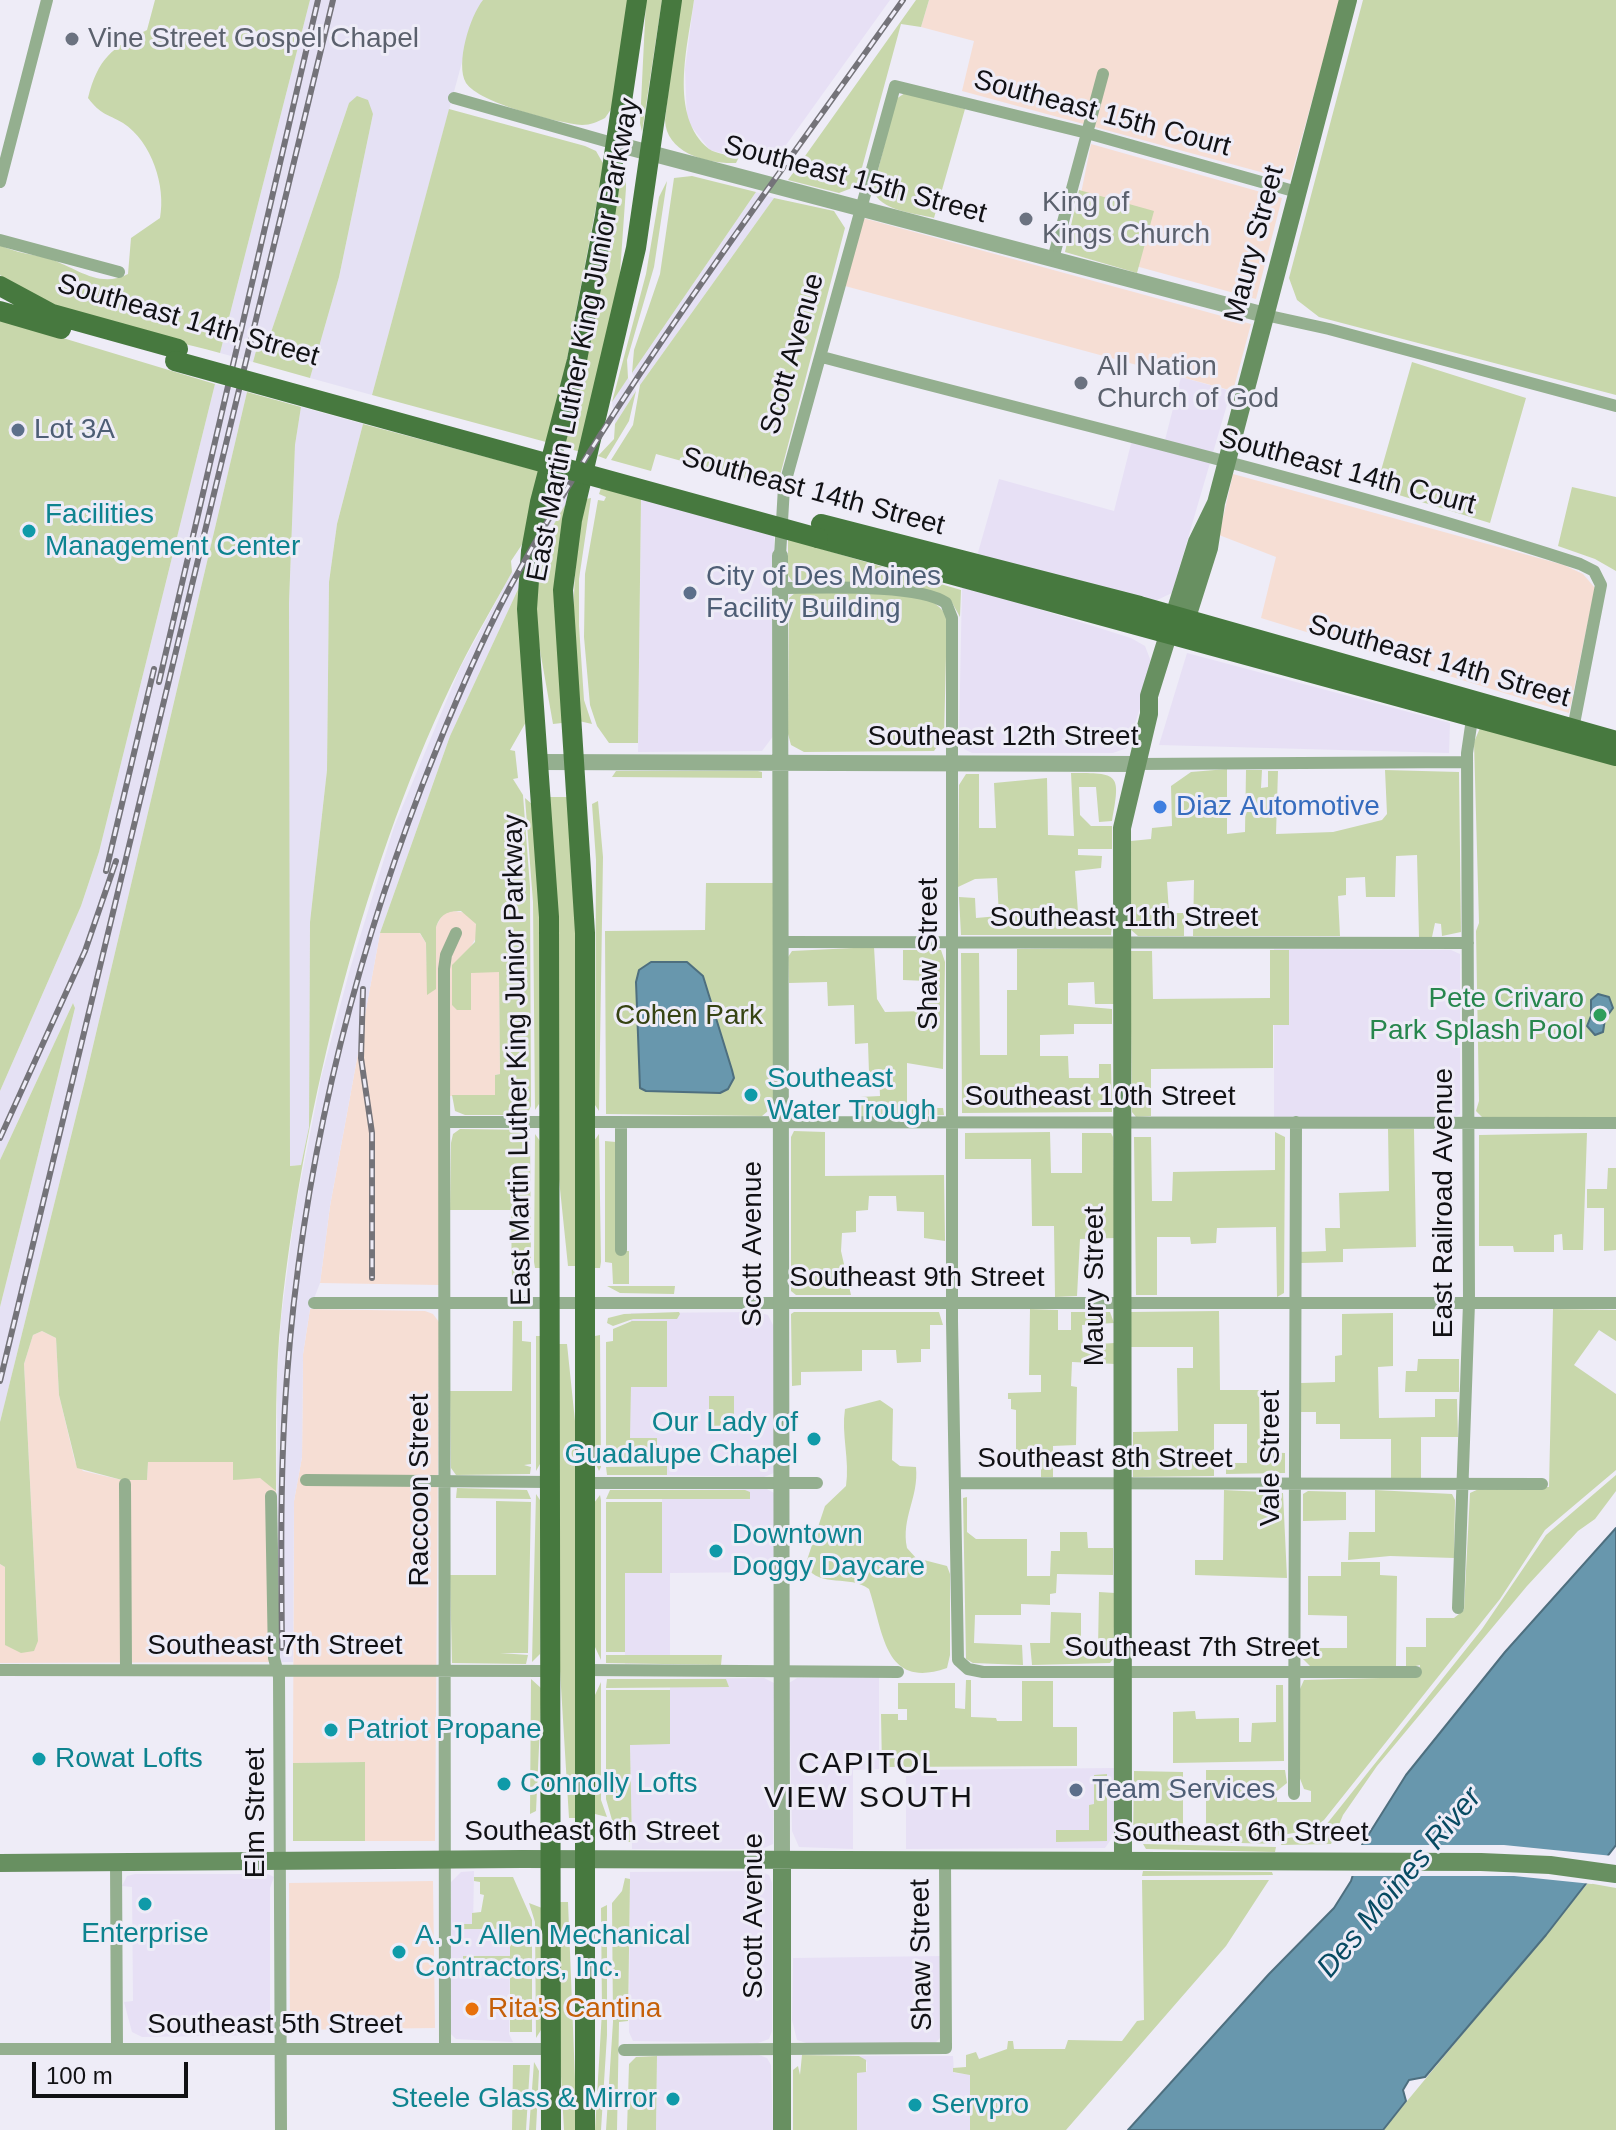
<!DOCTYPE html>
<style>
body{margin:0}
#map{position:relative;width:1616px;height:2130px;overflow:hidden;background:#eeecf7;font-family:Helvetica,sans-serif}
canvas{display:block}
.scale{position:absolute;left:32px;top:2062px;width:156px;height:36px;box-sizing:border-box;border:4px solid #111114;border-top:0;padding-left:10px;font-size:24px;line-height:28px;white-space:nowrap;color:#111114;-webkit-text-stroke:6px #eeecf7;paint-order:stroke}
</style>
<div id="map">
<canvas width="1616" height="2130"></canvas>
<div class="scale">100 m</div>
</div>
<script>
const ctx = document.querySelector('canvas').getContext('2d');
ctx.lineJoin = 'round';
function fillPath(path, color) {
  ctx.fillStyle = color;
  ctx.fill(path, 'evenodd');
}
function trace(path, color, width, dash) {
  ctx.strokeStyle = color;
  ctx.lineWidth = width;
  ctx.lineCap = dash ? 'butt' : 'round';
  ctx.setLineDash(dash || []);
  ctx.stroke(path);
}
function drawText(font, color, halo, rows, align = 'center') {
  ctx.font = font + ' Helvetica,sans-serif';
  ctx.lineWidth = 6;
  ctx.setLineDash([]);
  ctx.textBaseline = 'middle';
  ctx.strokeStyle = halo;
  ctx.fillStyle = color;
  for (const [text, x, y, turn = 0] of rows) {
    ctx.save();
    ctx.translate(x, y);
    ctx.rotate((+turn || 0) * Math.PI / 180);
    ctx.textAlign = isNaN(turn) ? turn : align;
    if (halo) ctx.strokeText(text, 0, 0);
    ctx.fillText(text, 0, 0);
    ctx.restore();
  }
}
const commercial = new Path2D(`
 M694,0h196l-119,166 -61,-16 -23,-29 -2,-52z
 M1181,377l50,14 -59,202 -17,8 -178,-45 22,-77 115,32 20,-79 31,8z
 M641,499l133,37v199l-12,16 -124,1z
 M962,585l169,53 14,8 7,18 -3,17 -22,67 -14,5h-141l-8,-4 -5,-11z
 M1187,653l263,70 -1,30 -290,-8z
 M1274,949l177,1 9,4v160l-5,3h-181z
 M758,1312l10,3 6,12v146l-10,4 -107,-2v-37h-27l1,-125z
 M767,1489l7,4 1,79 -105,1v91h-45v-91l37,-1v-82z
 M879,1677v92l-26,1v79l-54,-2 -7,-16 -3,-148 8,-5z
 M764,1678l10,5 -1,161 -11,5h-130l-2,-105 40,-1v-64z
 M1115,1768l-1,67 -9,13 -199,1v-79z
 M474,1871l-1,58h37v27h-46l-1,4h47l-1,74 4,8 -57,-3 -6,-6 1,-151 10,-10z
 M760,1871l9,4 3,8v148l-3,8 -11,4 -125,-2 -4,-9 1,-160z
 M135,1874h133l6,3 -4,11v133l5,4 -3,10 -130,2 -10,-5 -8,-30 9,-1 -1,-114 -10,-1 5,-10z
 M943,1956l-3,82 -5,5h-129l-9,-3 -5,-20 1,-62z
 M759,2055l8,3 4,7 2,65h-117l1,-74z
 M859,2056h94l1,17 16,1v56h-113v-57l10,-2v-9z`);
const industrial = new Path2D(`
 M929,0h411l-50,180 -328,-89 12,-50 -53,-14z
 M1091,144l191,54 -26,101 -186,-51z
 M863,218l388,106 -18,67 -388,-105z
 M1233,474l331,91 19,9 12,14 -26,125 -308,-95 15,-61 -57,-22z
 M453,911l15,2 8,11 1,12 -7,12 1,24h28l1,102 -5,1v21h-55l-1,189 -119,-2 10,-77 50,-273 39,-1 7,11 2,51 8,-68 8,-13z
 M310,1309l115,2 8,3 6,8 -4,519h-70v-79l-72,1 1,-262 8,-44 1,-103z
 M42,1331l14,7 3,57 16,67 8,9 39,9 25,-1 1,-17h85l17,16h10l11,6 5,7 2,171 -278,1v-99l5,3v78l33,-4 -14,-277 9,-29z
 M433,1881l2,147 -145,2 -1,-147z`);
const built = new Path2D(`
 M310,0h173l-18,51 -93,344 -62,-17 29,-101 34,-163 -24,-11 -83,244 -10,4 -3,11 -33,-9z
 M756,192l18,6 -134,187 -8,-12z
 M628,378l8,13 -21,33 -3,-22z
 M215,384l32,8 -162,688 -85,342v-115l75,-299 -2,-5 -73,157v-69l81,-185 18,-54z
 M301,407l62,17 -26,100 -8,58 -2,188 -17,152 -1,205 -8,38 -12,1v-563l6,-158z
 M564,478l10,3 -7,24 -28,45 10,-52 3,1z
 M512,572l8,13 -70,151 -70,197 -50,273 -10,77 -10,26 -7,45 -1,103 -8,44 -1,161h-15l-1,-282 4,-61 14,-109 26,-132 29,-109 44,-142 66,-159z`);
const green = new Path2D(`
 M155,0h155l-90,353c-73,-20 -159,-31 -220,-78v-30c15,8 33,9 50,14 27,9 49,30 78,15l3,-36 29,-20c6,-32 -8,-76 -37,-95 -17,-10 -22,-8 -35,-25 10,-39 23,-50 59,-68z
 M483,0h145l-14,105 -9,13c-8,4 -14,7 -23,7 -24,-2 -103,-22 -116,-42 -11,-19 4,-67 17,-83z
 M646,0h16l-20,132 -2,-9z
 M679,0h15c-6,45 -26,116 15,149 7,5 22,6 30,8l-3,6c-29,1 -70,-10 -71,-43z
 M916,0h13l-8,27 -20,-3 -44,162 -18,7 -51,-13z
 M1363,0h253v395l-297,-78 -22,-17 -8,-22z
 M905,93l60,16 -31,109c-20,-5 -54,-7 -61,-28l23,-91z
 M357,96l11,4 5,14 -34,163 -29,101 -57,-16 3,-11 10,-4 83,-244z
 M449,109l136,37 11,5 8,14 -41,215 -17,62 -174,-47z
 M622,176l4,2v10l-8,113 -37,151 -19,-5z
 M692,176l64,16 -124,181 2,-23 26,-76 14,-96z
 M667,181l-13,86 -27,93 1,18 -16,24 34,-128 13,-77z
 M1079,190l75,21 -17,62 -72,-21z
 M774,198l60,13 11,17 -68,259 -121,-33 -5,17 -40,-11 22,-35 7,-40z
 M0,319l215,65 -116,468 -18,54 -81,185z
 M1412,362l114,36 -36,125 -114,-35z
 M636,391l-7,30 -23,38 -8,-3 16,-17 1,-15z
 M247,392l54,15 -6,38 -6,158 1,563 11,-1 8,-38 1,-205 17,-152 2,-188 8,-58 26,-100 176,47 -16,72 -12,18 1,11c-17,31 -36,63 -52,95 -94,189 -157,439 -179,649 -6,58 -5,117 -5,175l-16,-13 -27,2v-18h-85l-1,18h-25l-45,-12 -18,-73 -3,-57 -14,-7 -9,4 -9,29 14,277 -4,10 -13,2 -16,-8v-78l-5,-3v-142l85,-342z
 M1572,487l44,10v74l-21,-12 -37,-13z
 M601,488l40,11 -3,244h-29l-12,-17 -7,-21 -6,-68 1,-63 13,-74 6,1 2,-4 -7,-3z
 M591,498l-12,81v47l5,74 8,24 -13,-3c-5,-78 -11,-145 7,-222z
 M565,505l-3,218 -9,1 -18,-102 4,-72z
 M788,539l173,51 -1,27 -10,-18 -19,-8 -139,-10 -4,-6z
 M520,585l6,137 -16,28 5,1 3,27 -5,1 10,16 7,92 1,219 -4,9h-62l-10,-4 -3,-16h43v-20l5,-1 -1,-102 -28,1v37h-14l-5,-5v-40l23,-23 1,-18 -15,-13c-14,0 -20,3 -25,16v62l-9,6 -1,-52 -6,-10h-40l70,-197z
 M852,592c30,3 80,-5 95,25l-3,119 -10,15 -130,1 -13,-7 -3,-11 1,-136 6,-5z
 M1480,728l136,34v355h-134l-6,-6 3,-10 -3,-170 3,-8 -5,-181z
 M1227,769v65l18,-2 1,-62h16l-1,18 7,-1v-16h10l-2,63 57,-2 49,-12 5,-6 -2,-44 74,2 2,160 -19,4 -1,-12 -6,-1 -3,14h-13l-2,-82 -21,1 -1,41h-29l-1,-20 -19,1v17l-8,1 2,40h-147l1,-56 -27,2 2,31h15v23h-46l-8,-7 1,-88 20,-2 1,-11 20,-2 -1,-40 20,-14z
 M616,771h142l4,1v6l-150,-1z
 M1071,773c48,0 50,0 41,48l-13,1 -3,-35h-17l1,28 11,11h21v23h-34v6l24,1 -1,12 -26,3 3,41 35,2 -2,21h-150l-2,-38 16,1 1,20 23,-2 -2,-38 -22,1 -17,8 1,-102 7,-11h13v54h17l-2,-45 53,-5 1,57 26,1z
 M550,797h19l7,96 2,373h-10l-11,-106z
 M525,798l8,7 6,77v222l-4,6 -2,-208z
 M598,801l5,56 -4,254 -4,-6 1,-245 -4,-56z
 M706,883h68v223l-12,10 -156,-2 -1,-183 100,-1z
 M874,947l3,52 8,13 41,-1 1,-30 -24,-1v-30h38l4,12 -2,107 -36,-6v45h36l1,7 -84,2v-20l20,-1 -1,-23h-10l-1,-30 -13,1 -1,-39 -26,1 -1,-24 -38,1 -1,-26 4,-6z
 M1114,948l1,56h-20l-1,-22 -26,1v22l44,4v15h-38v10l-34,1v21h28l1,22h30v-14h12l1,48 -150,1 -1,-160h18l1,102h27v-65h10v-41z
 M1270,950h19v75h-16v43l-122,1v47l-15,1 -4,-5 -2,-161h22l1,48 117,-1z
 M73,1003l2,5 -75,299v-147z
 M460,1129l70,1 1,133h-9v21h-10l-1,-74h-61l1,-67 2,-9z
 M1388,1129h26l2,118 -73,2v13l-43,1v-11l26,-1 -1,-23h15l-1,-35 50,-2z
 M794,1131l31,1v44l119,-1 1,66 -21,-3v-26l-27,-1 -1,-15h-27l-1,14 -12,1v21l-14,1 -1,18 10,44h-55l-5,-4v-154z
 M1050,1132l1,41h31v-40h29l2,4 2,101 -35,1 -3,57 -22,1 -1,-71h-22l-1,-67h-66v-26z
 M1275,1132l10,5 -1,156 -7,4 -1,-70 -59,1 -1,15 -25,1 -1,-7h-33v58h-21l-2,-158h17l1,64h20l1,-29 102,-2z
 M1587,1133l-4,117h-20l-1,-16 -8,1v17h-40l-1,-6h-34v-111z
 M535,1134l5,7 1,127h-6l-1,-6z
 M599,1134l2,128 -1,6h-5l-1,-127z
 M605,1141l11,1 1,109h12v33h-16l-1,-21 -7,-1z
 M1608,1168h8v82l-12,1v-43h-17v-19h20z
 M607,1286h68l-1,8 -54,-1z
 M1030,1309l28,1v20h13v-18h39l4,11 -32,2 1,20 31,-2 1,21 -43,-2 -1,24 6,1 -1,58 -23,1v31h-12v-14h-18v-11l-7,-1v-41l-5,-1v-10h-3v-6l33,-1v-17h-12z
 M1553,1309l63,1v31l-17,-11 -25,35 42,29v76l-71,60 -45,69 -176,221 -14,10 -33,6 -1,8 -70,-2v-72h79l2,13 -10,8v11h34v-11l-7,-2 -5,-13 1,-87 4,-9 114,-3 2,-12 -14,3v-21h20v-29h28l10,-8 6,-117 11,-5 68,-1z
 M1219,1311l1,79h39l1,62 25,1v20l-59,1v-11h21v-39h-33v52l-81,1v-45l45,-1 -1,-63h16v-21h-62l-1,-35z
 M794,1312h145l4,13h-13v24h-9v13l-24,1 -1,-13h-34v21l-61,1v13l-9,1 -1,-72z
 M1393,1313v53l-15,1 1,51 56,-1v-18h22l1,38h-37v41h-30v-39h-51v-15h-24v-12h-15v-29l34,-1v-26l7,-1v-41z
 M624,1314l55,-2 1,2 -3,5h-44l-20,7 -6,-3 1,-5z
 M513,1321h9v20l9,1v122l-7,1 7,2 -1,7 -74,1 -5,-7 -1,-77h62z
 M667,1321v66h-36l-1,51h27v26h-51v-122l7,-1v-12l19,-8z
 M600,1335l1,132 -2,4 -5,-11 1,-124z
 M536,1336h4v128l-4,7z
 M558,1344h9l11,106v368h-9l-11,-180z
 M1418,1359h41v33h-54l1,-21h11z
 M709,1396h25v29l-25,1z
 M880,1400l13,9 -1,51 8,6 16,1c3,31 -15,50 -9,81l9,10 31,8 3,8v81l-3,13c-63,22 -63,-35 -78,-79 -20,-15 -47,0 -64,-23l20,-60 21,-20c4,-26 -5,-52 -1,-77z
 M667,1466v9h-60l-1,-8z
 M1616,1475v16l-21,28 -17,12 -51,55 -150,180 -34,49 -12,29 -50,1 2,-6 31,-6 12,-8 156,-196 64,-94z
 M457,1488l70,2 4,9 -75,-1z
 M610,1490h135l5,2v7h-144z
 M1224,1490l59,3 4,85 -92,-3v-15h28z
 M1375,1490l77,4 3,6 -1,58 -64,-2 -42,4 1,-28h26z
 M1308,1491l38,1v28l-43,1v-27z
 M536,1494l4,6v154l-8,8z
 M600,1495l1,5v160l-6,-13 -1,-144z
 M967,1497v35l9,7h51v37h23l1,-25h9v-19h27l1,16h25v27l-56,-1 -1,19 -6,1v11l-29,-1v11h-46l-1,28 48,2 1,20 -50,-2 -7,-4 -3,-161z
 M496,1501l35,1 -3,151h-28l28,2 -2,9 -74,-1 -2,-88h46z
 M606,1502h56v71h-37v79h-19z
 M1341,1562h39v13l17,1 -1,90h-86l-8,-8v-10h45v-32l-39,-1v-39h33z
 M1099,1592l16,1 -2,66 -3,4 -78,2 -2,-22h20l1,-31 30,1v36h17z
 M606,1655h116l-1,10 -115,-2z
 M531,1679l10,9v16l-5,107 -6,3z
 M607,1679h119l3,8 -123,1z
 M966,1680h5v37l25,1 1,3h25v-40h31v46h24v39l-195,1 -1,-53h17v6h9v-11h-9v-26h57v25l10,1z
 M601,1682v118l6,17 -12,-3v-119z
 M1276,1685h7l1,76 -111,2v-51l22,-1 1,8 43,-1v24h12l1,-19 24,-1z
 M606,1690h64v54l-40,1 2,97h-7l-13,-22 -6,-21z
 M365,1762v79h-72v-78z
 M1134,1771l49,1v60l21,1v9l-71,-1z
 M1107,1774v67l-51,1v-12h33v-25l5,-1v-29z
 M1143,1844l133,3 -1,5 -129,-3z
 M1143,1871l129,1 1,3 -131,1z
 M474,1877h39l19,43v112h-22v-71l-47,-1v-4h47v-27h-46l-4,8 -1,-13h13v-11l9,-1 3,-17 -4,-1v-12l-6,-1z
 M625,1878l5,1 -2,142 -9,1 -2,108h-11l7,-108 -1,-119 10,-12z
 M1142,1880h127l-43,66 -160,184h-96v-55l-17,-3v-4l13,-1v-12l10,-3 3,7 28,-10 1,-8h5l1,8h51l3,-9 54,1 15,-20 7,-1z
 M1588,1883l28,5v242h-233z
 M558,1902h10l9,228h-13l-6,-107z
 M529,1903l13,5 -1,122 -5,8 -1,-116z
 M607,1905v130l-6,95h-6l7,-119 -1,-103z
 M802,2055l57,1 7,4v12l-9,1v57h-64v-60l5,-4 2,9z
 M657,2056l-1,74h-29l2,-66 7,-7z
 M534,2062l5,9 -3,59h-7z
 M513,2065h17l-4,65h-14z`);
const water = new Path2D(`
 M651,962h36l16,14 29,94 2,8 -6,11 -8,4 -74,-2 -6,-3 -4,-106 3,-12z
 M1598,994l11,3 4,11 -8,11 -2,13 -8,3 -8,-9 4,-10v-16z
 M1616,1528v317l-70,90 -121,142 -16,3 -6,10 3,11 -23,29h-255l141,-156 65,-66 17,-27 11,-36 44,-70 99,-123z`);
const pier = new Path2D(`
 M1358,1845h146l109,11 -21,28 -78,-8h-166z`);
const minor = new Path2D(`
 M454,98l162,46
 M0,182l47,-182
 M0,240l119,32
 M1053,259l50,-185
 M1265,315l64,14 287,77
 M822,357c253,67 509,126 758,207l14,7 7,14 -29,149
 M780,556l4,-69 111,-401 192,47 210,59
 M780,588c37,0 138,-5 166,15l6,15v703l6,339 10,9 15,3h433
 M1137,764l330,-2
 M781,942l687,1
 M446,1122h103
 M585,1122l1031,1
 M621,1250v-128
 M314,1303h1302
 M306,1480l244,2
 M585,1483h232
 M955,1483l587,1
 M125,1484l1,186
 M271,1496l3,162 5,19 2,453
 M1458,1608l11,-305 -2,-550 6,-41
 M0,1670l550,1
 M586,1670l312,2
 M1294,1794l2,-672
 M116,1863l1,186
 M0,2049h551
 M445,2049l-1,-1080 2,-14 10,-22
 M624,2050l322,-2 -1,-188`);
const tertiary = new Path2D(`
 M616,144l649,171
 M780,556l2,1304
 M539,762l598,2`);
const secondary = new Path2D(`
 M1183,630l26,-82 7,-45 132,-503
 M782,1860v270
 M1123,1860l-1,-1032 27,-114v-18l48,-154 19,-39
 M0,1863l522,-4 959,3 69,3 66,9`);
const primary = new Path2D(`
 M0,286l52,28 126,35
 M0,311l61,18
 M821,524l319,82 476,135
 M818,538l798,218
 M551,2130l-2,-1213 -22,-308 4,-58 9,-49 37,-142 28,-144 32,-216
 M585,2130v-1197l-22,-343 9,-70 64,-272 36,-248`);
const rail = new Path2D(`
 M159,682l159,-682
 M106,871l48,-202
 M363,989l-2,69 11,75v145
 M0,1138l85,-187 31,-90
 M0,1381l333,-1381
 M282,1648c-1,-91 -2,-181 5,-272 15,-202 62,-400 135,-590 26,-67 54,-135 88,-199 113,-206 257,-395 393,-587`);
const primaryBridge = new Path2D(`
 M175,361l643,177`);
const markers = [
 [72,39,8,"#6b7280"],
 [1026,219,8,"#6b7280"],
 [1081,383,8,"#6b7280"],
 [18,430,8,"#5c6f8a"],
 [29,531,8,"#0f9aa8"],
 [690,593,8,"#5c6f8a"],
 [1160,807,8,"#3f7fe0"],
 [1600,1015,8,"#2e9e5b"],
 [751,1095,8,"#0f9aa8"],
 [814,1439,8,"#0f9aa8"],
 [716,1551,8,"#0f9aa8"],
 [331,1730,8,"#0f9aa8"],
 [39,1759,8,"#0f9aa8"],
 [504,1784,8,"#0f9aa8"],
 [1076,1790,8,"#5c6f8a"],
 [145,1904,8,"#0f9aa8"],
 [399,1952,8,"#0f9aa8"],
 [472,2009,8,"#e8710a"],
 [673,2099,8,"#0f9aa8"],
 [915,2105,8,"#0f9aa8"]
];
const worshipNames = [
 ["Vine Street Gospel Chapel",88,39],
 ["King of",1042,203],
 ["Kings Church",1042,235],
 ["All Nation",1097,367],
 ["Church of God",1097,399]
];
const streetNames = [
 ["Southeast 15th Court",1102,114,15],
 ["Southeast 15th Street",855,180,15],
 ["Maury Street",1255,244,-75],
 ["Southeast 14th Street",188,321,16],
 ["East Martin Luther King Junior Parkway",584,340,-79],
 ["Scott Avenue",793,354,-74],
 ["Southeast 14th Court",1347,472,15],
 ["Southeast 14th Street",813,492,15],
 ["Southeast 14th Street",1439,662,16],
 ["Southeast 12th Street",1003,737],
 ["Southeast 11th Street",1124,918],
 ["Shaw Street",929,954,-90],
 ["East Martin Luther King Junior Parkway",518,1060,-91],
 ["Southeast 10th Street",1100,1097],
 ["East Railroad Avenue",1444,1203,-90],
 ["Scott Avenue",753,1244,-90],
 ["Southeast 9th Street",917,1278],
 ["Maury Street",1095,1286,-90],
 ["Vale Street",1271,1458,-90],
 ["Southeast 8th Street",1105,1459],
 ["Raccoon Street",420,1490,-90],
 ["Southeast 7th Street",275,1646],
 ["Southeast 7th Street",1192,1648],
 ["Elm Street",256,1813,-90],
 ["Southeast 6th Street",592,1832],
 ["Southeast 6th Street",1241,1833],
 ["Scott Avenue",754,1916,-90],
 ["Shaw Street",922,1955,-91],
 ["Southeast 5th Street",275,2025]
];
const serviceNames = [
 ["Lot 3A",34,430],
 ["City of Des Moines",706,577],
 ["Facility Building",706,609],
 ["Team Services",1092,1790]
];
const cultureNames = [
 ["Facilities",45,515],
 ["Management Center",45,547],
 ["Southeast",767,1079],
 ["Water Trough",767,1111],
 ["Our Lady of",798,1423,"right"],
 ["Guadalupe Chapel",798,1455,"right"],
 ["Downtown",732,1535],
 ["Doggy Daycare",732,1567],
 ["Patriot Propane",347,1730],
 ["Rowat Lofts",55,1759],
 ["Connolly Lofts",520,1784],
 ["Enterprise",145,1934,"center"],
 ["A. J. Allen Mechanical",415,1936],
 ["Contractors, Inc.",415,1968],
 ["Steele Glass & Mirror",657,2099,"right"],
 ["Servpro",931,2105]
];
const shopNames = [
 ["Diaz Automotive",1176,807]
];
const leisureNames = [
 ["Pete Crivaro",1584,999],
 ["Park Splash Pool",1584,1031]
];
const parkNames = [
 ["Cohen Park",689,1016]
];
const foodNames = [
 ["Rita's Cantina",488,2009]
];
const neighbourhoodNames = [
 ["CAPITOL",869,1765],
 ["VIEW SOUTH",869,1799]
];
const waterNames = [
 ["Des Moines River",1400,1883,-50]
];
fillPath(commercial, '#e7e0f5');
fillPath(industrial, '#f6ded4');
fillPath(built, '#e5e1f4');
fillPath(green, '#c8d7ab');
fillPath(water, '#6897ad');
trace(water, '#4e6f7f', 2);
fillPath(pier, '#eeecf7');
trace(minor, '#94af8f', 12);
trace(tertiary, '#94af8f', 16);
trace(secondary, '#689061', 18);
trace(primary, '#47793f', 20);
trace(rail, '#747379', 6);
trace(rail, '#eeecf7', 3, [9]);
trace(primaryBridge, '#47793f', 20);
for (const [x, y, r, color] of markers) {
  const dot = new Path2D();
  dot.arc(x, y, r, 0, 2 * Math.PI);
  ctx.fillStyle = color;
  ctx.fill(dot);
  trace(dot, '#eeecf7', 3);
}
drawText('28px', '#5b616d', '#eeecf7', worshipNames, 'left');
drawText('28px', '#111114', '#eeecf7', streetNames);
drawText('28px', '#4e5e75', '#eeecf7', serviceNames, 'left');
drawText('28px', '#0d838f', '#eeecf7', cultureNames, 'left');
drawText('28px', '#366cbe', '#eeecf7', shopNames, 'left');
drawText('28px', '#27864d', '#eeecf7', leisureNames, 'right');
drawText('28px', '#364312', '#eeecf7', parkNames);
drawText('28px', '#c56008', '#eeecf7', foodNames, 'left');
ctx.letterSpacing = '2px';
drawText('30px', '#111114', '#eeecf7', neighbourhoodNames);
ctx.letterSpacing = '0px';
drawText('italic 30px', '#074a62', '#eeecf7', waterNames);
</script>
